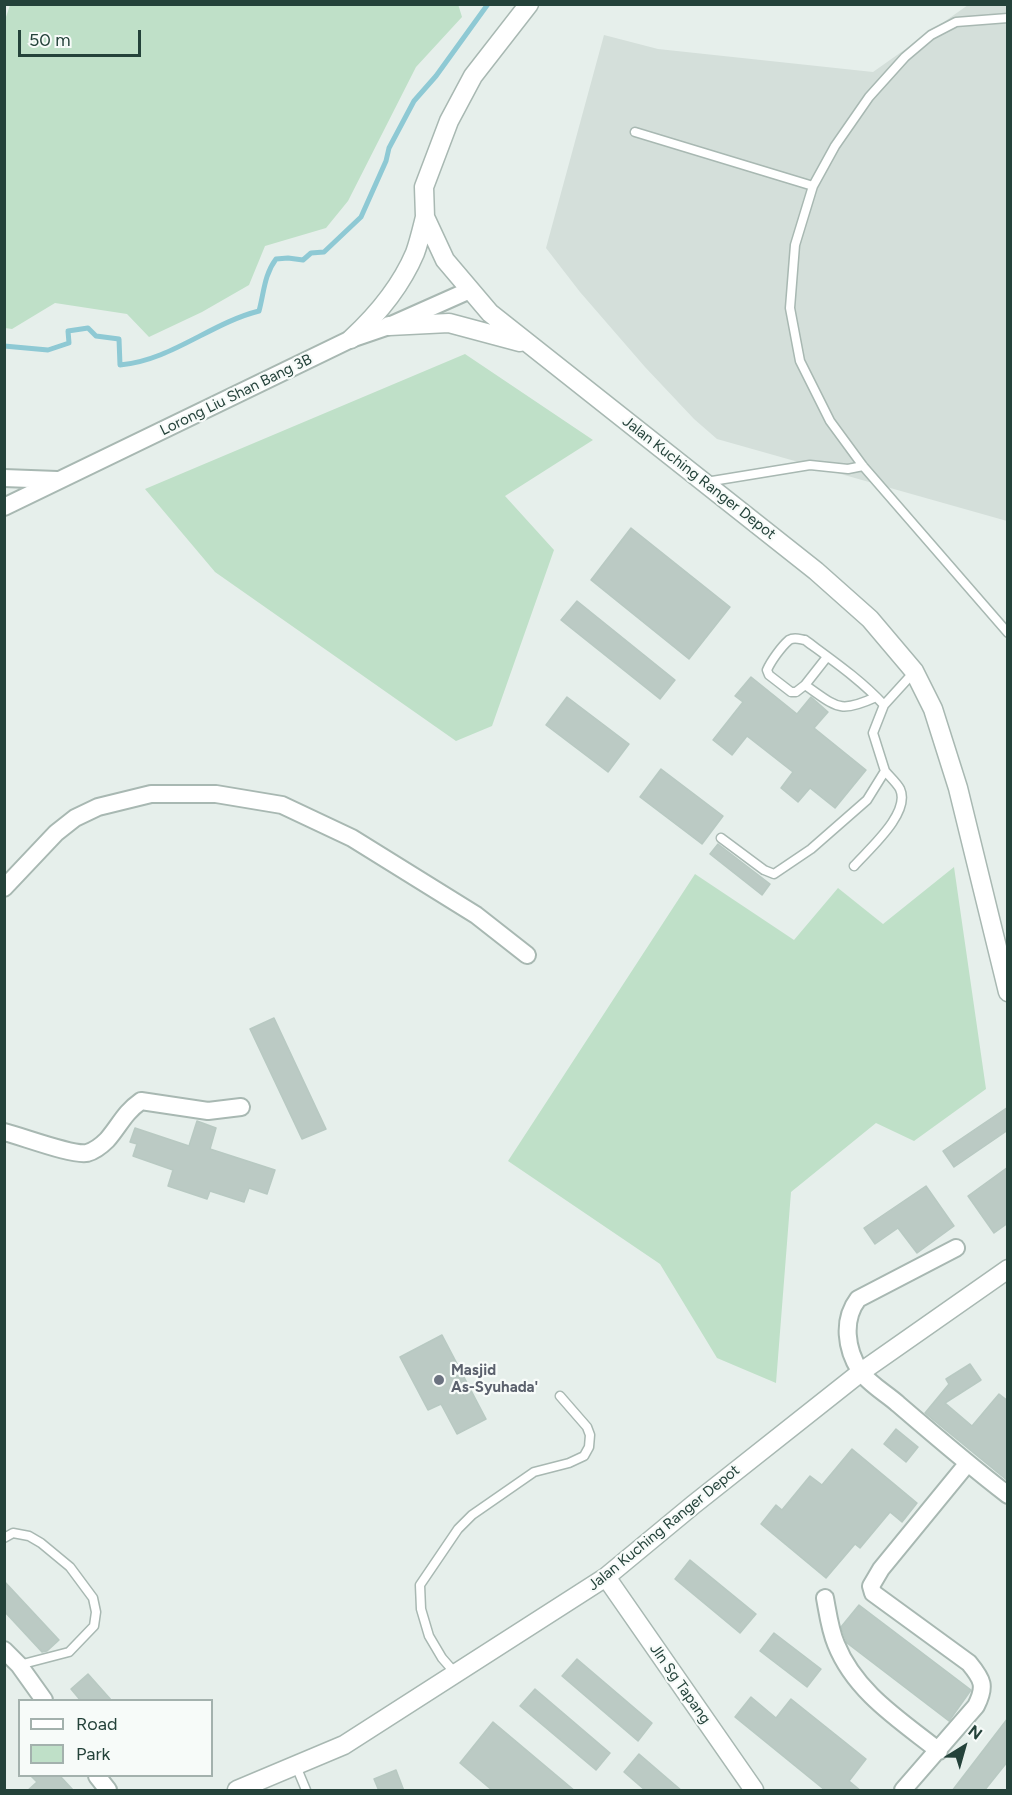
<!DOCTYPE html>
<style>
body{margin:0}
#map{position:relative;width:1012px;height:1795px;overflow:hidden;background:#e6efeb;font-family:Figtree,sans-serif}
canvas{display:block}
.frame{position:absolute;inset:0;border:6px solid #24423a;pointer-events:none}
.legend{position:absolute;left:18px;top:1699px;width:195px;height:78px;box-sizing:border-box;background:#f7fbf9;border:2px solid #a3b1ad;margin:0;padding:8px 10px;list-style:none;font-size:18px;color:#24423a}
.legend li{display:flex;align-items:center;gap:12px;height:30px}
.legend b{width:30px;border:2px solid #a3b1ad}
.north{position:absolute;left:934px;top:1717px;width:60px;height:60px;-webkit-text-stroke:4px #f7fbf9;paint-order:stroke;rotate:37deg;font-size:16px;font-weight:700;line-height:24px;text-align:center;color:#24423a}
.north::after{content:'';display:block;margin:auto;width:21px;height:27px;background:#24423a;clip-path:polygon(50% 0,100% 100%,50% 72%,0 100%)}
.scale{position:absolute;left:18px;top:30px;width:123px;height:27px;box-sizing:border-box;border:3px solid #24423a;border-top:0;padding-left:8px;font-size:18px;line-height:21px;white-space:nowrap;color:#24423a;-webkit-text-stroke:4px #f7fbf9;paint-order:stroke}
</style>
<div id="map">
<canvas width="1012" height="1795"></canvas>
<div class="frame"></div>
<ul class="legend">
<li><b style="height:8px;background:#fff"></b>Road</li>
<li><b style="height:16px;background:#bfe0c8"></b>Park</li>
</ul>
<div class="north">N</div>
<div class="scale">50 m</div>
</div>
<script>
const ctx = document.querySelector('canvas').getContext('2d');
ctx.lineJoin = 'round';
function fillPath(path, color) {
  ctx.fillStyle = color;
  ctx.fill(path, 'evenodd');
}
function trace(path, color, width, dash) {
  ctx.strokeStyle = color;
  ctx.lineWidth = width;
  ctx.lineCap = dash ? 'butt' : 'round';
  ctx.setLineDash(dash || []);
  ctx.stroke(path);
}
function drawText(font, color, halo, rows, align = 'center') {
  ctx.font = font + ' Figtree,sans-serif';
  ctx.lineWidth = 4.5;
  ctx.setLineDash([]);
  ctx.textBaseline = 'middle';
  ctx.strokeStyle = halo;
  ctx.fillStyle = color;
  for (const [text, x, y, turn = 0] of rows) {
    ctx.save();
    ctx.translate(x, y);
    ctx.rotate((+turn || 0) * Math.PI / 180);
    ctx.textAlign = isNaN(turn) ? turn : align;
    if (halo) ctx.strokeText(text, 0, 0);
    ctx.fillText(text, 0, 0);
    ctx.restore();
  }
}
const built = new Path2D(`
 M968,5h39v516l-290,-82 -23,-20 -49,-52 -65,-75 -34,-44 58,-213 54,14 215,23z`);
const green = new Path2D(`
 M10,5l448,-1 4,13 -46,50 -68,134 -22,27 -61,18 -16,39 -47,27 -53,25 -22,-23 -72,-11 -43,26 -7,-1 -1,-305z
 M465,354l128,86 -88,56 49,54 -62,176 -36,15 -241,-169 -70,-83z
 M954,867l32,222 -72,52 -38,-18 -85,69 -15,191 -59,-25 -57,-94 -152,-103 187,-287 99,66 44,-52 45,36z`);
const stream = new Path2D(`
 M4,346l44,4 21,-7 -1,-12 20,-3 8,8 23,3 1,26c50,-4 91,-42 139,-54 5,-18 5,-36 17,-52l12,-1 15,2 8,-7 13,-1 37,-35 25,-56 3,-13 25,-47 22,-25 52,-72`);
const building = new Path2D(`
 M631,528l99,79 -41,52 -98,-79z
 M577,601l98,79 -15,19 -99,-79z
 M751,677l46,37 14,-17 17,15 -14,16 52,42 -31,38 -25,-20 -12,14 -17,-14 12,-16 -46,-36 -15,19 -19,-15 30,-38 -8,-6z
 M567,697l62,47 -21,28 -62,-47z
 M661,769l62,47 -21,28 -62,-47z
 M718,844l52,40 -8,11 -52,-41z
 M274,1018l52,111 -24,10 -52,-110z
 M1008,1107v23l-54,37 -11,-16z
 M197,1121l19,7 -6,21 65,21 -8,24 -18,-6 -5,14 -34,-11 -3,8 -39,-13 5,-16 -40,-14 4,-12 -7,-2 5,-14 54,18z
 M1008,1167v56l-14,10 -26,-37z
 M926,1186l28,40 -37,27 -19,-25 -23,16 -11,-16z
 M442,1335l44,84 -29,15 -16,-30 -13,6 -28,-53z
 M970,1364l11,16 -36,23 27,23 27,-32 9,7v80l-83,-68 24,-29 -3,-5z
 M896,1429l22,18 -12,15 -22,-18z
 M852,1449l65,54 -15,19 -12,-10 -30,36 -5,-4 -29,34 -65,-54 15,-19 6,5 28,-34 12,9z
 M690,1560l66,54 -16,19 -65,-54z
 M4,1581l55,59 -12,11 -5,1 -38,-41z
 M859,1605l112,85 -22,31 -102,-78 -6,-16z
 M774,1633l47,36 -14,18 -47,-36z
 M577,1659l75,64 -14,18 -76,-65z
 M88,1674l24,27h-31l-10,-12z
 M535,1689l75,64 -14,17 -76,-64z
 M751,1697l25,21 15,-19 75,60 -17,22 12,10h-35l-91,-74z
 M1008,1718v43l-24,30h-32z
 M493,1722l82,69h-82l-33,-28z
 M639,1754l43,37h-36l-22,-19z
 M396,1770l8,21h-25l-5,-12z
 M31,1776h29l14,15h-47l10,-9z`);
const service = new Path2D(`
 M1008,18l-52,4 -25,13 -26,22 -36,40 -34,49 -22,40 -18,59 -5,63 10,53 30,60 33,45 145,167
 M635,132l178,54
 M706,482l104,-17 38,4 15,-3
 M805,685l22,-28
 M876,697c-37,17 -39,10 -71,-12l-9,7h-5l-22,-17 -2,-5c4,-9 14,-23 22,-30 5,-3 10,-1 16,0 27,20 56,40 79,65
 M721,838l43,32 10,4 37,-25 56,-49 18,-29 -12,-38 11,-28 30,-33
 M854,866c15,-17 57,-53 46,-77 -3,-6 -11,-13 -15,-18
 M4,1538l9,-5 16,3 12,7 29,24 23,31 3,14 -2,14 -25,26 -50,13
 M456,1674l-14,-16 -13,-22 -8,-27 -1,-24 38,-56 14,-14 62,-43 35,-9 15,-7 5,-9 1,-12 -3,-8 -27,-31
 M296,1766l10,24`);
const minor = new Path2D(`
 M4,478l53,2
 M4,507l347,-168 38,-13 81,-36
 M4,888l52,-55 19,-15 23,-11 53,-13h65l66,11 70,33 124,77 51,40
 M4,1132c17,4 69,24 83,21 7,-2 15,-8 20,-13 13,-15 17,-27 34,-39l67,10 33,-4
 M956,1248l-98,51c-16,21 -12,50 2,72 9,13 27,23 38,33 36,31 72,62 110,91
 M825,1598c3,16 5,32 11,46 19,48 64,76 103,107
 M4,1650l15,15 25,35
 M97,1776l11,14
 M903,1790l73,-84c10,-20 7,-26 -7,-43l-96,-70 -2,-7 10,-17 86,-105`);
const tertiary = new Path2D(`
 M529,4l-56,72 -24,45 -25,66 1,30 20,43 45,53 326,258 54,48 44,52 19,38 25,79 50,204
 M389,326l60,-3 71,19
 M351,339c26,-24 50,-53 64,-86 4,-11 7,-24 10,-36
 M606,1577l148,213
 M237,1790l107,-45 262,-168 87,-72 168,-133 147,-103`);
const markers = [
 [439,1380,6,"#6b7280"]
];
const streetNames = [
 ["Lorong Liu Shan Bang 3B",236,395,-26],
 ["Jalan Kuching Ranger Depot",699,478,38],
 ["Jalan Kuching Ranger Depot",664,1528,-39],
 ["Jln Sg Tapang",680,1684,55]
];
const worshipNames = [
 ["Masjid",451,1371],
 ["As-Syuhada'",451,1388]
];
fillPath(built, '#d4dfda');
fillPath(green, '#bfe0c8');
trace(stream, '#8ec9d4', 5);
fillPath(building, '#bbcac4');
trace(building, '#b8c9c2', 1.5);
trace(service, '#a8b8b2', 11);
trace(minor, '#a8b8b2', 20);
trace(tertiary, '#a8b8b2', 21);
trace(service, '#fff', 8);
trace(minor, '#fff', 16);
trace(tertiary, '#fff', 18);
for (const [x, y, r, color] of markers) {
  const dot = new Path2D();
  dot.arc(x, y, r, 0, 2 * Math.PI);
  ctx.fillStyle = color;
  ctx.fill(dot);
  trace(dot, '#f7fbf9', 2);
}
drawText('15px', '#24423a', '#f7fbf9', streetNames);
drawText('bold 15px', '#5b616d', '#f7fbf9', worshipNames, 'left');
</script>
